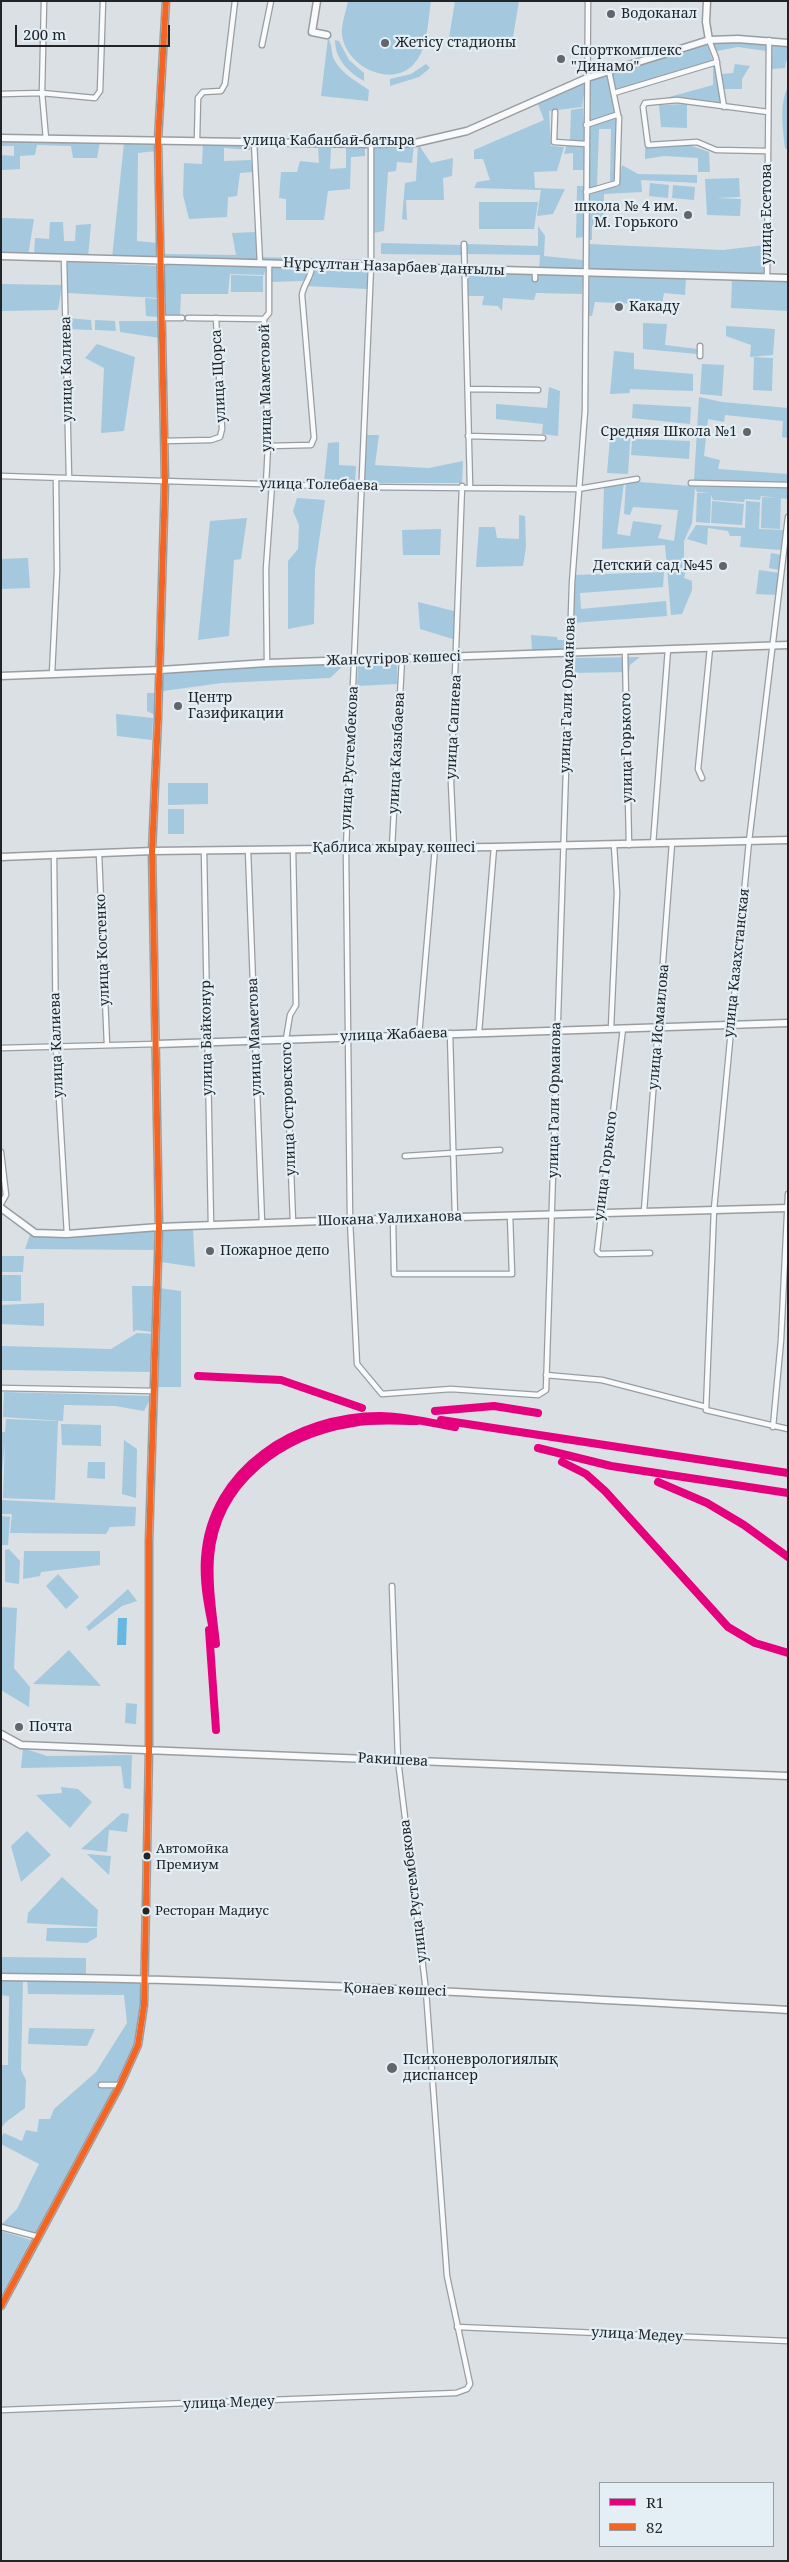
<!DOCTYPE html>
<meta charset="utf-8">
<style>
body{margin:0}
#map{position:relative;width:789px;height:2562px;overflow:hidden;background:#dae0e4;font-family:"Noto Serif",serif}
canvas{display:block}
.frame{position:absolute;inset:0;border:2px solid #222528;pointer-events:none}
.legend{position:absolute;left:599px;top:2482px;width:175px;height:65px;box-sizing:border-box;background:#e3eef5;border:1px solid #969ea3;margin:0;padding:6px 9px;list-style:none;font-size:15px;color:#222528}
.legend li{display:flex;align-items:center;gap:10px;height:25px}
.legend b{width:25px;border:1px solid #969ea3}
.scale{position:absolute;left:15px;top:25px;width:155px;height:22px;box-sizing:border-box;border:2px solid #222528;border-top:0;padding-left:6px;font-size:15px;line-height:18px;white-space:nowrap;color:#222528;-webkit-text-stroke:4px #e3eef5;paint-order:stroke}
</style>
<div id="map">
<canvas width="789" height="2562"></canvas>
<div class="frame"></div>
<ul class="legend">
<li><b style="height:6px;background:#e5007d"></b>R1</li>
<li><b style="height:6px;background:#f26522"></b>82</li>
</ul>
<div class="scale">200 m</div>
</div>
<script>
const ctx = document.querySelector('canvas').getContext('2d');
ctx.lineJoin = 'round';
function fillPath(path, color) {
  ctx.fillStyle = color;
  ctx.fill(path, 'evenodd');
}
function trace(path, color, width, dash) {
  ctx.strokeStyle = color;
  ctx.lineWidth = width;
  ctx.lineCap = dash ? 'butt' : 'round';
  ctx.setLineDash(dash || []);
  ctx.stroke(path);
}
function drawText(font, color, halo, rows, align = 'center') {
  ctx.font = font + ' "Noto Serif",serif';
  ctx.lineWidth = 4.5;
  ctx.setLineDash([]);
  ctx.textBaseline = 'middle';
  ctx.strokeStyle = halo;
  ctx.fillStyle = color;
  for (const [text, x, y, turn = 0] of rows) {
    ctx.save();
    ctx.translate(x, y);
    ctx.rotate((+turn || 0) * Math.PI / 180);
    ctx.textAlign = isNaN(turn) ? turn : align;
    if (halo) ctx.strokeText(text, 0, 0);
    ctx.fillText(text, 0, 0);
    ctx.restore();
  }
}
const green = new Path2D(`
 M348,1h83c-3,18 -3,44 -14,59 -21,31 -71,8 -75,-25 -1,-10 4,-24 6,-34z
 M455,1h64l-8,48 -62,-11z
 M328,38c4,6 3,12 5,19 5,14 24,25 36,33l-1,11 -47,-5z
 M335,40l4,1 10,19 15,13v8c-16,-9 -29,-22 -29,-41z
 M712,42h56l-2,9 -28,-4 -21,4z
 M771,43l17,2v16h-2l-1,7 -14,1z
 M707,44l6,18 -102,31 5,20 -28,9 2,-41z
 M426,64l4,4 -11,9 -29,9v-7l21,-5z
 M735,64l15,2 -8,13v10h-19l-1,-15 11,-1z
 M713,66h3l7,40 -65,-6 55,-15z
 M586,81l-4,26 -33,4 2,35 13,1 -7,24 -23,1 1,16 30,1 -12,25 -16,2 4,-26 -67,-2 3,-6 13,-2 -7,-21h-9v-9l70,-30 -6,-16z
 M788,87v63l-3,-2c-2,-19 -6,-44 3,-61z
 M687,104v24l-26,-1 -2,-22z
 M583,108l2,34 -15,-1 1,-31z
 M617,117l-2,64 -5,2 1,-54h-12l-2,57 -9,3v-62z
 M1,142h99l-3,16h-24l-2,-12 -34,-1 -2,10 -15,1v13l-18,1 -1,7v-22l13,1v-10h-13z
 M155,142l1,9 -18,2 -1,88 20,2 1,17 -46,-2 12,-115z
 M203,143l48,1 -1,6 -26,-2v13l27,-1 2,12 -13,1 -3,23 -9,1 -1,20 -38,2 -6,-24 1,-32 18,1z
 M414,144l-2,19 -15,-1 -1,9 -8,1 -4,59 -11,2v-87z
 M418,144l13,19 22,-5 -1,18 -9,2 1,22h-38l1,20 -5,-1 3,-36 11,-2z
 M567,144l18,1v25h-12v-17l-9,1z
 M689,145l20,7 1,20h-12v-14l-34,-2 -19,3v-11z
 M318,147h13l-1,22 16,-1v-21l19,1v8l-14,1 -1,32 -22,2 -4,29h-38v-21l-7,-1 2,-26h16l3,-11 19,2z
 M622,165l16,9 59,1v8l-56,-3 1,12 -38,2 -1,32 -11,2v12h-4v-47l30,-7z
 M739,178l1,19 -24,1 25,1 -1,17 -33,-1 -2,-36z
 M650,183l19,2 -1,13 -19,-2z
 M673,185l22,2 -1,13 -22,-2z
 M577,186h7v51l-8,1z
 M479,202h59l-4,27h-55z
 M1,218l33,1 -6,37 -27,-1z
 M50,222h13l1,19h11l1,-16 15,-1 -3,34 -54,-2 1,-18 14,1z
 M538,226l7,10 -1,20 39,4 2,11 -46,-1 1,-15 -75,-1v-10l73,2z
 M256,232l4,25 111,3v6l-208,-6v-6l73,1 -4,-22z
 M381,243l81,2v10l-81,-1z
 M588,244l135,6 42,-5v31l-177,-5z
 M66,262l93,4v32l-91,-5z
 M164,265l102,2 -2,8 -34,-1 -2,20h-47l-1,22h-16z
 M270,267h40l-1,10 -7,4 -31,1z
 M314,268h54l-1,21 -62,-3 8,-8z
 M467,272l117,3 -2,19 -46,-1 -2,7 -31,-2 -1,13 -4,-5 -16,-1 2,-9h-16z
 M231,275l32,1v16h-32z
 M589,275l97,3 -1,17 -21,-2 -2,12 -67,-3 -3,14h-4z
 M732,280l56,2v29l-57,-3z
 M1,284l61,1 -4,25 -57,1z
 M145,298l13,1 1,18 -13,-1z
 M67,318l24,2 1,10 -25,-1z
 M95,320l20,1 1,10 -21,-1z
 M119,321h41v17l-40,-6z
 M643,323l24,1 -2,21 32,4v5l-54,-5z
 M726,326l49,3 -2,26 -23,2 1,-12 -25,-9z
 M97,344l38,13 -11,74 -23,2 3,-65 -19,-10z
 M614,351l20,2v16l59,5v17l-63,-2v4l-20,1z
 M754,357l19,1 -1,33 -19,-1z
 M702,364l22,1 -2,31 -22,-2z
 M549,387l11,4 -2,45 -16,-2 1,-10 -47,-5v-15l51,4z
 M699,397l23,5 66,6v30l-6,-1 1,-16 -58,-6 -1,7 -16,-3 -4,37 16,4 -2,9 70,5v9l-94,-3z
 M633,404l58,3 -1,17 -58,-6z
 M611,426l20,1 -3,47 -21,-1z
 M365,435h14l-4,30 54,3 34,-7 -1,22h-100z
 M632,439l58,2 -1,18 -58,-4z
 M339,442v23l17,1 -1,17 -31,-1 4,-39z
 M626,481l78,6h84v12l-27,-3 -1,4 -15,-1 -1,3 -31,-2 -2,-5 -1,28 -14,-1 1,-29h14l-14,-1 -2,-4 -3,35 -8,18v28l-13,1h15l-2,8 8,3v9l-10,24 -11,1 -6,-70 -63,4 2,-63 20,-3 -7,51 13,2 3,-15 29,4 -4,13 16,3 4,-31 -45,-3 -3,8 -6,-1z
 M762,497l19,1 -1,31 -19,-1z
 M297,498l28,2 -10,69 -1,55 -26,5v-68l10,-12 1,-24 -6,-14z
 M712,501l32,3 -2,21 -31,-2z
 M746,501l14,1 -1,27 25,1 -2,20 -42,-3 1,-11h-11l-2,-5 -20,-3 -1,17 -20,-6 9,-14 49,3z
 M519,515l6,1 1,31 -3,19 -47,1 3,-40h16l2,11 22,1z
 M247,518l-6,41 -7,1 -5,76 -31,4 12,-119z
 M441,529l-1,26h-37l-1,-25z
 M771,553l11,2 -3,15 -10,-2z
 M28,558l2,30 -29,1v-30z
 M759,570l21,3 -3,22 -21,-1z
 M664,572l-1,15 -83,6 1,16 85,-8 1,15 -95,7 2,-48z
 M418,602l36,9 2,29 -36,-11z
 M531,635l26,2 1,3h7l1,9 -34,1z
 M640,657l-10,8 -1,7 -57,1 1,-15z
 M346,663l-16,15 -108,5 -59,8v-19z
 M397,664v20l-40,2 1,-21z
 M147,693h10v23l-10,-5z
 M116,714l37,4 -1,22 -35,-4z
 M168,783h40v21l-40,1z
 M168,809h16v25h-16z
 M158,1229l-2,21 -131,-1 6,-17z
 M193,1229l2,38 -34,-5 1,-31z
 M1,1256h23l-1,16h-22z
 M1,1275h20v26h-20z
 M132,1286h23l-2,46 -17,-2 -3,2z
 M159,1288l22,3v96h-24z
 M44,1303v23l-43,-2v-19z
 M137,1333l17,1 -1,38 -152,-2v-24l110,3z
 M4,1392l148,4 -8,15 -29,-5 -51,-1 -1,16 -60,-4z
 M6,1419l52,2 -3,79 -52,-2 2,-56 -4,40v-50h4z
 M61,1424l40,1v21l-39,-1z
 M124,1440l13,9 -1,49 -14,-4z
 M88,1462h17v17l-18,-1z
 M1,1500l135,7 -1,19 -25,1 -4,7 -96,-1 2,-19h-11z
 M1,1516l9,1 -2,28h-7z
 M9,1549l11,12 -1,23 -14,-2v-32z
 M24,1551h76v14l-59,7 -1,4 -17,3z
 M58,1574l21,23 -13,12 -20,-23z
 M128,1589l9,12 -15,5 -33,25 -3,-4z
 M1,1607l16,1 -3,60 16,19 -1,20 -28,-17z
 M69,1650l32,36 -68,-2z
 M126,1703l11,1 -1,20 -11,-1z
 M23,1748l24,8 85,-1 -1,34 -7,-1 -3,-22 -100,2z
 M61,1787l17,2 14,13 -22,26 -34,-33 26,-2z
 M122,1813l7,1 -2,18 -18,-2 -2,22 -26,-3z
 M27,1831l24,24 -30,27 -10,-36z
 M87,1854l24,2 -2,19z
 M62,1877l36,33 -1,17 -70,-4 1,-10z
 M47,1928h50v9l-10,6 -41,-2z
 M1,1957l85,1v18l-85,-1z
 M1,1979h22l-2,91 5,10 -1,28 -19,14 -5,6v-63h7l1,-69 -8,-1z
 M27,1979l115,3 -3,51 -21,51 -81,150 -35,-10 15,-15 22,-45 -38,-20v-7l3,-4 18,8 4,-11 11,2 2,-13h11l4,-10 42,-37 31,-49 -3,-28 -96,-1z
 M29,2028l66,1 -8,17 -59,-2z
 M1,2231l30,9 -30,56z`);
const water = new Path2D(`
 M118,1618h9l-1,27h-9z`);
const street = new Path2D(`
 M44,1l-2,92 4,46
 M709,40l7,18 8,49
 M262,45l9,-44
 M609,71l9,44
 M614,93l103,-31
 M1,94l41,-1 53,5 5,-7 3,-90
 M555,112l-1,30 32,2
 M197,140l1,-42 5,-6 18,-1 4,-7 10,-83
 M254,141l6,123
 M371,144v122l-25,583 4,371 7,144 25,30 69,-5 87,6 8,-5 26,-807 13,-172 3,-410
 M767,151l-51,-1 -19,-8 -49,3 -5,-38 2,-4 32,-3 91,12
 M586,192l31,-9 2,-66 -3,-2 -30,10
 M464,244l6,242
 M64,259l5,219
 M535,271v8
 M767,278l2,-238
 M161,318h21
 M188,318l76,1
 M700,356v-10
 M468,389l70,1
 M468,436l75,2
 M164,441l47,-1 9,-3 2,-8 -6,-111
 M268,446l43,-1 3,-7 -12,-143c2,-12 10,-18 10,-30
 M1,476l358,11 219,2 59,-10
 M691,483l97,2
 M266,484l2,-38 -4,-127 5,-6v-49
 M788,517l-39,324 -35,368 -8,201 82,19
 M625,651l4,194
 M267,663l-1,-94 6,-85
 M52,674l5,-103 -1,-93
 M702,778l-4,-9 1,-10 11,-111
 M653,844l15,-195
 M392,848l10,-190
 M454,848l-3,-65 11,-297
 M248,850l14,373
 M204,851l7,374
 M99,854l8,191
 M54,855l2,192 11,187
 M611,1028l6,-135 -3,-48
 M623,1028l-26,223 3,3 50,-1
 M479,1032l15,-185
 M450,1033l5,184
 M419,1035l16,-187
 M1,1048l156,-4
 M1,1152l5,43 -5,9
 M405,1156l95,-6
 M644,1211l28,-368
 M393,1219l1,55h118l-2,-59
 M293,1222l-7,-183 4,-24 6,-10 -3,-156
 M546,1375l56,5 104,27
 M1,1388l153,3
 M773,1427l8,-87 7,-146
 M101,2085h19
 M1,2227l38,10
 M457,2327l331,14
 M1,2410l455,-17 11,-4 3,-5 -23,-108 -21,-285 -28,-231 -6,-174`);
const secondary = new Path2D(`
 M317,1l-5,31 15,3
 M707,1l-1,21 3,18
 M1,138l365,6 49,-1 52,-12 120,-53 122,-38 29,-1 50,4
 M1,256l787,22
 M1,676l159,-6 107,-7 521,-18
 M1,857l151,-6 342,-4 294,-7
 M157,1044l631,-21
 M1,1208l34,25 32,1 92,-7 191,-7 438,-12
 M1,1734l20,11 25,1 742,30
 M1,1977c263,2 525,19 787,33
 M1,2306l119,-221 18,-40 6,-40 5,-255v-209l10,-314 -7,-376 6,-133 7,-237 -7,-341 8,-139`);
const bus1 = new Path2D(`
 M1,2306l119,-221 18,-40 6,-40 5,-255v-209l10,-314 -7,-376 6,-133 7,-237 -7,-341 8,-139`);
const rail1 = new Path2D(`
 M198,1376l83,4 81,28
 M435,1411l59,-5 44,7
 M441,1420l347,53
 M417,1421c-21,0 -43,-2 -64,2 -71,11 -137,58 -143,134 -2,29 3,59 6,87 -6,-28 -13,-58 -11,-86 6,-89 92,-142 175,-142 25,0 50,7 75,11
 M538,1448l73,18 177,27
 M562,1462l24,12 19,17 123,136 27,16 33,10
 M658,1482l49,21 37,22 44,32
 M209,1630l7,100`);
const markers = [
 [611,14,5,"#62666a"],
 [385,43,5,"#62666a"],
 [561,59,5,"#62666a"],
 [688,215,5,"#62666a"],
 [619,307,5,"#62666a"],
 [747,432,5,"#62666a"],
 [723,566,5,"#62666a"],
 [178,706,5,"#62666a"],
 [210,1251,5,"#62666a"],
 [19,1727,5,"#62666a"],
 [147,1856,4.5,"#222528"],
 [146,1911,4.5,"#222528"],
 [392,2068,6,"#62666a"]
];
const busNames = [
 ["Автомойка",156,1849],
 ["Премиум",156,1865],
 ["Ресторан Мадиус",155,1911]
];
const poiNames = [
 ["Водоканал",621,14],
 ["Жетісу стадионы",395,43],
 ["Спорткомплекс",571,51],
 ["\"Динамо\"",571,67],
 ["школа № 4 им.",678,207,"right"],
 ["М. Горького",678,223,"right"],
 ["Какаду",629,307],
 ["Средняя Школа №1",737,432,"right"],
 ["Детский сад №45",713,566,"right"],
 ["Центр",188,698],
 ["Газификации",188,714],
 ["Пожарное депо",220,1251],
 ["Почта",29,1727],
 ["Психоневрологиялық",403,2060],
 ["диспансер",403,2076]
];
const streetNames = [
 ["улица Кабанбай-батыра",329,141],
 ["улица Есетова",767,214,-90],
 ["Нұрсұлтан Назарбаев даңғылы",394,267,2],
 ["улица Калиева",67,369,-91],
 ["улица Щорса",219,376,-93],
 ["улица Маметовой",266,388,-91],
 ["улица Толебаева",319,485,1],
 ["Жансүгіров көшесі",394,659,-2],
 ["улица Гали Орманова",568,695,-88],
 ["улица Сапиева",454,727,-87],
 ["улица Горького",627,748,-91],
 ["улица Казыбаева",397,753,-87],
 ["улица Рустембекова",350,758,-87],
 ["Қаблиса жырау көшесі",394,848],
 ["улица Костенко",103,950,-92],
 ["улица Казахстанская",737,963,-84],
 ["улица Исмаилова",659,1027,-85],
 ["улица Жабаева",394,1035,-2],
 ["улица Маметова",255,1037,-92],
 ["улица Байконур",207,1038,-91],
 ["улица Калиева",57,1045,-92],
 ["улица Гали Орманова",555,1100,-89],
 ["улица Островского",289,1109,-92],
 ["улица Горького",606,1166,-83],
 ["Шокана Уалиханова",390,1219,-2],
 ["Ракишева",393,1760,3],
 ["улица Рустембекова",414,1891,-97],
 ["Қонаев көшесі",395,1990,2],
 ["улица Медеу",637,2335,3],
 ["улица Медеу",229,2403,-2]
];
fillPath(green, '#a4c8de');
fillPath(water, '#66b8e2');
trace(street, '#999da0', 7);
trace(secondary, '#999da0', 9);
trace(street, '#f9fafb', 4.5);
trace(secondary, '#f9fafb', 6);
trace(bus1, '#f26522', 6);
trace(rail1, '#e5007d', 8);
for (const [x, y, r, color] of markers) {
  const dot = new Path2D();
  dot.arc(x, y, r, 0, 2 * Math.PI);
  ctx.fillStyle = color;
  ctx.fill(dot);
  trace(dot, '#e3eef5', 2);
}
drawText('13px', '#222528', '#e3eef5', busNames, 'left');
drawText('14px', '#222528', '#e3eef5', poiNames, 'left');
drawText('14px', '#222528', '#e3eef5', streetNames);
</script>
